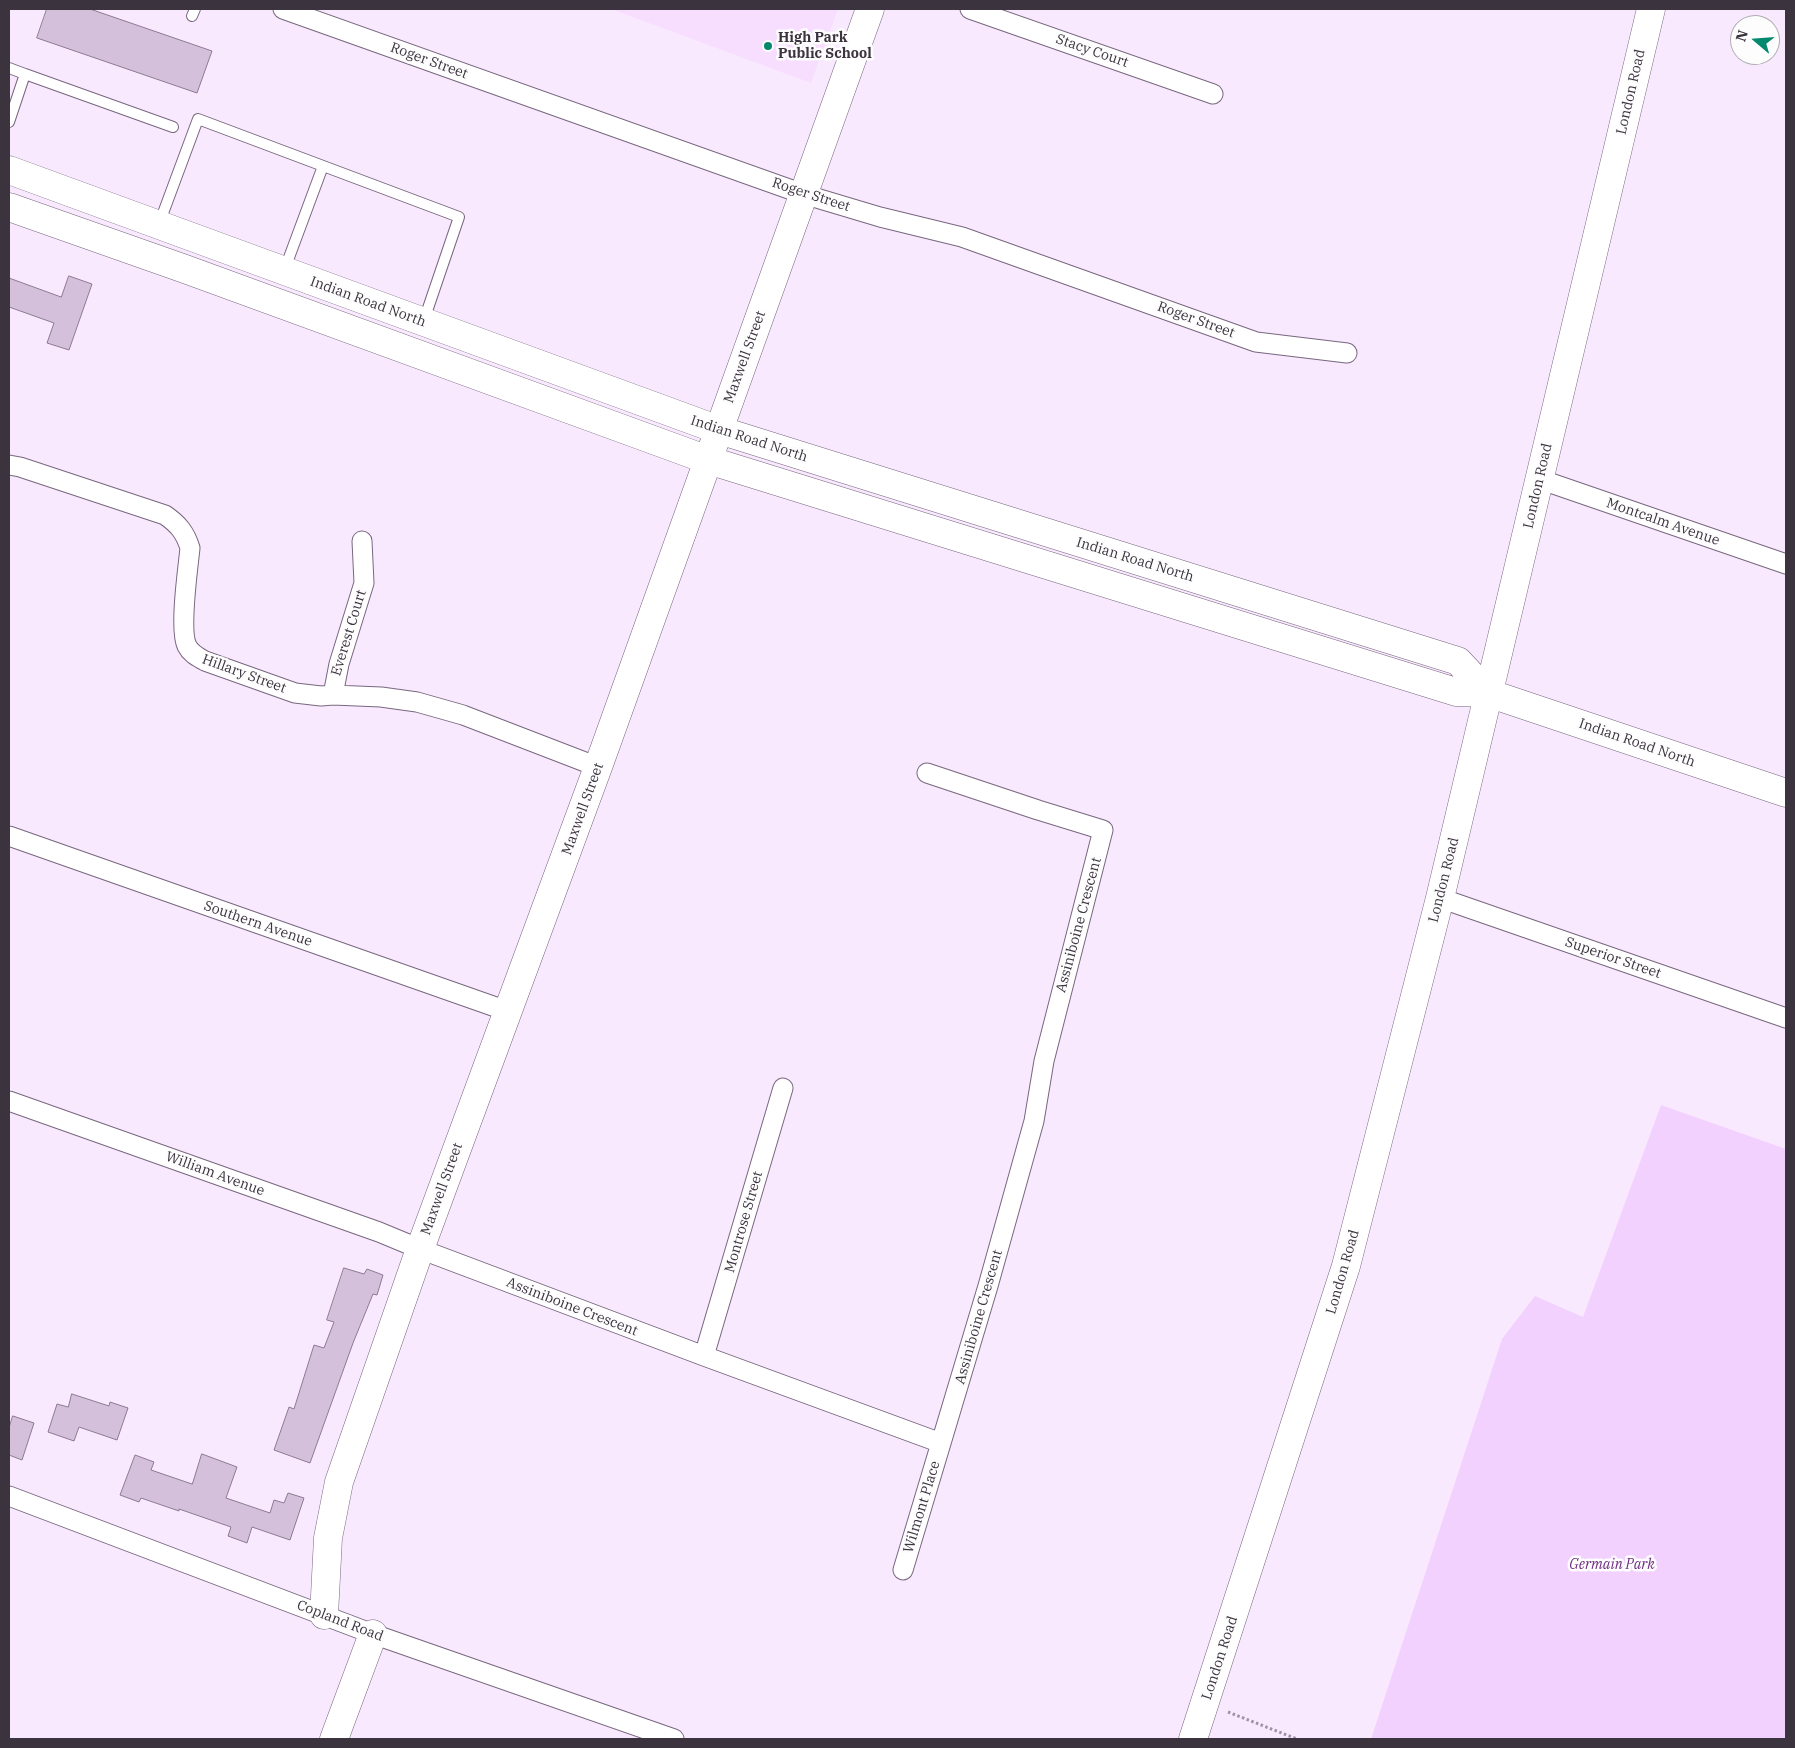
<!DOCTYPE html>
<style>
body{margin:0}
#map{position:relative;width:1795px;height:1748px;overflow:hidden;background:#f9e9ff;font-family:"IBM Plex Serif",serif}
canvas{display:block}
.frame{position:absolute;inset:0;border:10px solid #3b333e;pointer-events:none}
.north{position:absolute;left:1730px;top:15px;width:50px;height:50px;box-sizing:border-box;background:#fdfdfd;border:1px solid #afacb1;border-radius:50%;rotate:288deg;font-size:14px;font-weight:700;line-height:20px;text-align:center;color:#3b333e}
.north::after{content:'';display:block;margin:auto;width:18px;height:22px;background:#04896e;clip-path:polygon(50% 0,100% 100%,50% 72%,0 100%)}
</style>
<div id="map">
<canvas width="1795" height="1748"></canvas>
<div class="frame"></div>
<div class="north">N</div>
</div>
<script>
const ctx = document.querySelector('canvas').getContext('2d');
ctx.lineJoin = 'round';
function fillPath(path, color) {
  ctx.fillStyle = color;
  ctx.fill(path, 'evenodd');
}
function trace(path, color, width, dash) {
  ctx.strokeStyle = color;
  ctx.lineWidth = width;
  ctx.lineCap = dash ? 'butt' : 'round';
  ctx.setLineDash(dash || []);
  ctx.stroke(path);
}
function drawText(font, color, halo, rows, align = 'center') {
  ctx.font = font + ' "IBM Plex Serif",serif';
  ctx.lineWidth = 5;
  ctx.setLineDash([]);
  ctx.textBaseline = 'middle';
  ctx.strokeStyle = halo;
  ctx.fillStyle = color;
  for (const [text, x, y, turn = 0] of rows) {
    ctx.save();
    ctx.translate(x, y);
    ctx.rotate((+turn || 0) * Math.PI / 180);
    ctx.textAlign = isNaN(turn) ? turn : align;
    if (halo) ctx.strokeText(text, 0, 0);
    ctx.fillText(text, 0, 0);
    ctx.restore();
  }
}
const built = new Path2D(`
 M611,9h227l-27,74z`);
const green = new Path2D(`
 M1661,1105l125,44v590h-415l131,-400 33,-43 48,21z`);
const building = new Path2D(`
 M47,9h43l122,42 -15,42 -160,-55z
 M69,276l23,8 -23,66 -22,-7 7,-20 -45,-16v-29l52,19z
 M344,1268l20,6 3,-5 16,6 -6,20 -4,-1 -20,49 -43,120 -36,-13 15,-43 5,2 20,-64 10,3 10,-26 -7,-2z
 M72,1394l37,12 1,-4 18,6 -11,32 -38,-13 -5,14 -26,-9 9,-28 11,3z
 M13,1416l21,7 -12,37 -13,-5v-27z
 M202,1454l35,13 -11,31 44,15 4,-13 10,3 4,-10 16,5 -14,42 -38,-13 -5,16 -19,-7 3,-9 -52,-18v2l-38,-13 -2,4 -19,-7 15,-40 19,7 -3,8 41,14z`);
const path = new Path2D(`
 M1228,1712l69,27`);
const lane = new Path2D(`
 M192,16l3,-7
 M9,68l16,6 -16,48
 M25,74l148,53
 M159,224l39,-105 261,98 -35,103
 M284,271l39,-105`);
const street = new Path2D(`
 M283,9l520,185 77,23 82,20 294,105 91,11
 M970,9l243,85
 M9,465l11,2 145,48c13,9 20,17 25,33 -2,20 -11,82 -3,98 4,8 11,11 18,15l90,32 26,3 12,-1 48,2 36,5 46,13 135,52
 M1539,479l247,85
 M333,695l6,-31 25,-81 -2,-42
 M9,836l498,175
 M1440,898l346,120
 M9,1101l370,131 41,17 284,107 237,87
 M704,1356l79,-268
 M9,1496l364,138 301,105
 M903,1570l85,-284 46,-165 10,-60 59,-231 -65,-20 -111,-37`);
const secondary = new Path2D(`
 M9,170l710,260 739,231 30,32
 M9,207l176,62 523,191 748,232 32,1 298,100
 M324,1615l4,-77 11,-56 81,-233 178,-482 272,-758
 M334,1739l39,-105
 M1193,1739l153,-473 94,-368 211,-889`);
const markers = [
 [768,46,5,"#04896e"]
];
const poiNames = [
 ["High Park",778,38],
 ["Public School",778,54]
];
const streetNames = [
 ["Stacy Court",1092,51,19],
 ["Roger Street",429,61,20],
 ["London Road",1631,92,-77],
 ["Roger Street",811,195,18],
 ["Indian Road North",368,302,20],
 ["Roger Street",1196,320,20],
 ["Maxwell Street",745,357,-70],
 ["Indian Road North",749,439,18],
 ["London Road",1538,486,-77],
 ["Montcalm Avenue",1663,522,19],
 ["Indian Road North",1135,560,17],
 ["Everest Court",349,633,-73],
 ["Hillary Street",244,674,20],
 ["Indian Road North",1637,743,19],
 ["Maxwell Street",583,809,-70],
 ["London Road",1444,880,-76],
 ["Southern Avenue",258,924,19],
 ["Assiniboine Crescent",1079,925,-75],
 ["Superior Street",1613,958,19],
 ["William Avenue",215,1174,20],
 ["Maxwell Street",442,1189,-70],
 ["Montrose Street",744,1222,-74],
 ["London Road",1343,1272,-74],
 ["Assiniboine Crescent",572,1307,21],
 ["Assiniboine Crescent",979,1317,-74],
 ["Wilmont Place",922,1507,-73],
 ["Copland Road",340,1621,21],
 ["London Road",1220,1658,-72]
];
const parkNames = [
 ["Germain Park",1612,1565]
];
fillPath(built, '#f7deff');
fillPath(green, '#f3d1fe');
fillPath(building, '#d4c0da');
trace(building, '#8c7a92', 1);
trace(lane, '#78677e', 12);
trace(street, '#78677e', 21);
trace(secondary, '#78677e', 29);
trace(path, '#9e92a3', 3, [2.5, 2.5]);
trace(lane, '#fff', 10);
trace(street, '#fff', 19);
trace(secondary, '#fff', 28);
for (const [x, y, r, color] of markers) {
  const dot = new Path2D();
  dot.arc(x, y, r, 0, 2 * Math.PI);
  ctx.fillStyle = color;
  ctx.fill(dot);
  trace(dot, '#fdfdfd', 2);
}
drawText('bold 14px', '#3b333e', '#fdfdfd', poiNames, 'left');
drawText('14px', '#3b333e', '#fdfdfd', streetNames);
drawText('italic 14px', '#6f2c83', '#fdfdfd', parkNames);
</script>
